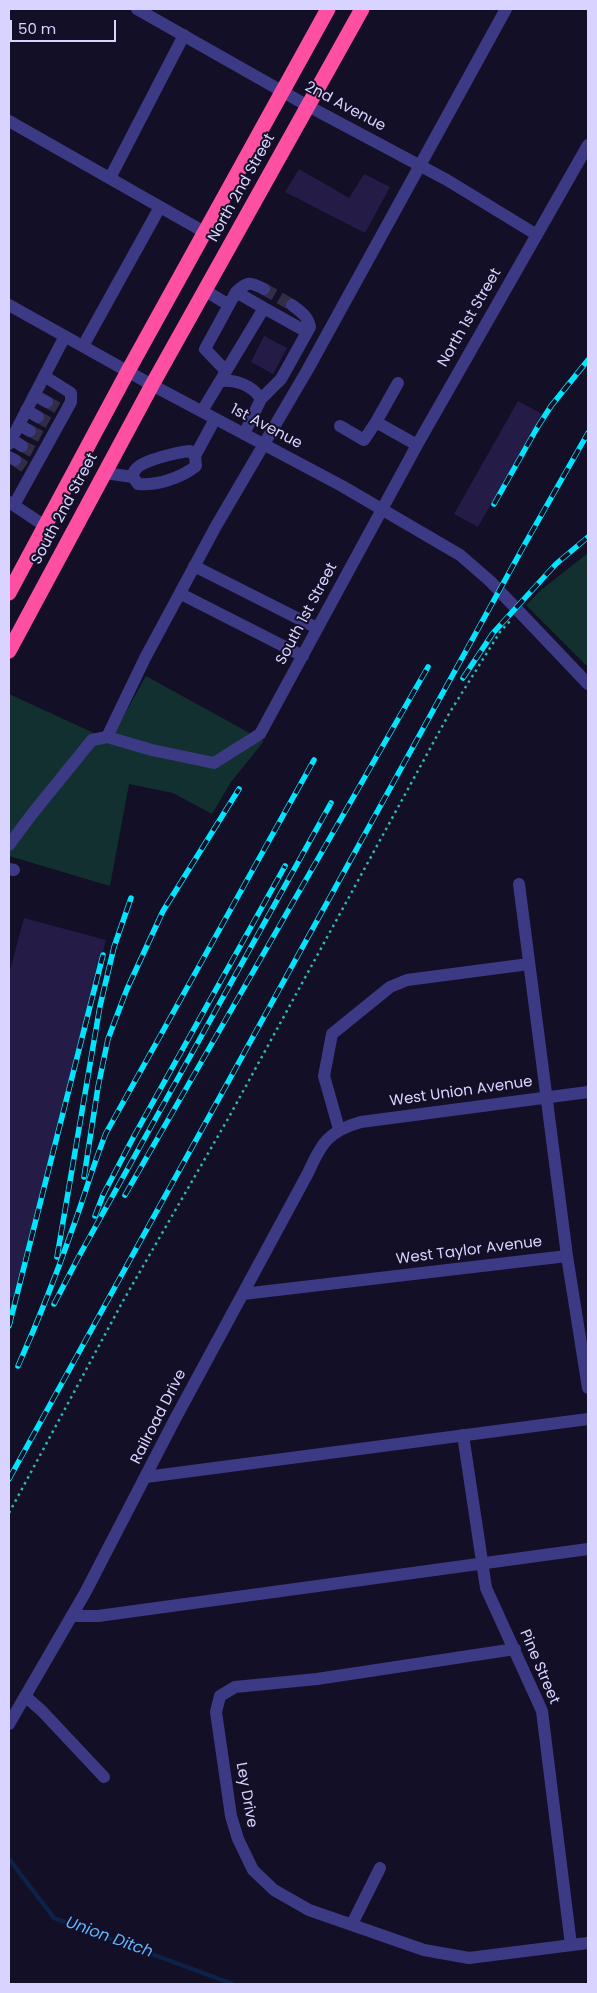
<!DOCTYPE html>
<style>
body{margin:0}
#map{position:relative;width:597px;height:1993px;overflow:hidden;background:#130f26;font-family:Poppins,sans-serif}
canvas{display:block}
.frame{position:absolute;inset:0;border:10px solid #d9d4ff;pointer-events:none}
.scale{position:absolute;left:10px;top:20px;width:106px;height:22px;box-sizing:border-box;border:2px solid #d9d4ff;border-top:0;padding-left:6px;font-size:15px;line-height:18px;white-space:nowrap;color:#d9d4ff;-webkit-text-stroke:4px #130f26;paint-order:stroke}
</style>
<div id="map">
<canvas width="597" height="1993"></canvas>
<div class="frame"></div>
<div class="scale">50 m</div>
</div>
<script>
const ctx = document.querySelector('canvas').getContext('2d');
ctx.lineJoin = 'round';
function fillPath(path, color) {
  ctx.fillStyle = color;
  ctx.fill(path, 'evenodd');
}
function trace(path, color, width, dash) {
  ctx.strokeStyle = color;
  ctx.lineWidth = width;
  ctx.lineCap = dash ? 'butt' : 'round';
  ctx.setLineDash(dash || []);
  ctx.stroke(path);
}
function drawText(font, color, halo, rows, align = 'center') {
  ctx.font = font + ' Poppins,sans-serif';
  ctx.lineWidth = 4;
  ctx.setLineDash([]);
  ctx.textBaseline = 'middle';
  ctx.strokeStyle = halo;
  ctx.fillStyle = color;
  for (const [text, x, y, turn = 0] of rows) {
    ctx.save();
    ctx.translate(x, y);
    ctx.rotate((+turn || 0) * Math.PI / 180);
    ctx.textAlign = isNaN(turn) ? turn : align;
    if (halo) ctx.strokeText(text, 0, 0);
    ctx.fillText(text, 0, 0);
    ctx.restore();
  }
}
const green = new Path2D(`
 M588,553v114l-62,-62 15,-15z
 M146,676l118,65 -33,41 -19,32 -39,-21 -44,-9 -19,102 -101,-30v-162l87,40 12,10z`);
const stream = new Path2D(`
 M9,1859l45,59 179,66`);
const building = new Path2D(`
 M299,169l50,29 15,-24 26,13 -25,46 -80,-41z
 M264,336l23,12 -14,26 -22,-12z
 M518,401l24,13 -64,113 -24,-13z
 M24,918l82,22 -93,357h-4v-323z`);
const minorTunnel = new Path2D(`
 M264,289l28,16
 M47,402l11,6
 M38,417l11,6
 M30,431l12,6
 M22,446l12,6
 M15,460l10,7`);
const path = new Path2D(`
 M9,1513l114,-212 106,-184 221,-405 50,-80 10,-11`);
const minor = new Path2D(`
 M137,9l171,97 139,74 90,55
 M9,121l197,112
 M110,178l74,-143
 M204,290l25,15
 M236,292c12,-10 13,-11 28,-3
 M9,305l143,80 190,101 118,69 30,26 98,103
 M264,308l43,24
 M83,346l77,-139
 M221,381c15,-2 32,5 40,18l-17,35
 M398,383l-22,39 41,23
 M34,395l13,7
 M261,399l20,-20 29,-52c-2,-11 -10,-16 -18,-22
 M26,410l12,7
 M202,411l62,-103 -28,-16 -31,57 21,22
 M19,425l11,6
 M340,426l24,14 12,-18
 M11,439l11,7
 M9,444l56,-108
 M195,456l20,-37
 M9,457l6,3
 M105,473l28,4 5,7c18,2 43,-6 58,-18l-1,-10 -5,-5c-11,1 -47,9 -54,18 -2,2 -3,5 -3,8
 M9,502l36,24
 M14,505l57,-103v-9l-27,-17
 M194,566l123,62
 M181,594l122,62
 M107,737l38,-79 71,-132 92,-157 198,-360
 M9,845l23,-31 60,-74 15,-3 45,13 62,13 46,-29 157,-289 171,-300
 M9,869l5,1
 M519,884l48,372
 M339,1129l-15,-53 8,-42 58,-47 17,-7 122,-16
 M243,1294l324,-38 21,132
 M463,1435l23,153 56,123 29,234
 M146,1477l442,-58
 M72,1616h26l490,-67
 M515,1649l-198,30 -82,8 -15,9 -4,16 15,104 7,23 15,31 21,20 35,20 115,40 45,8 119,-15
 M25,1696l17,15 62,66
 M9,1724l76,-131 89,-172 134,-248c13,-29 20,-42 53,-51l227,-30
 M352,1924l28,-56`);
const highway = new Path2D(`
 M9,593l119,-222 200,-362
 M9,651l143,-266 210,-376`);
const rail = new Path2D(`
 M494,504l43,-76 14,-22 37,-46
 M463,678l30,-45 63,-69 32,-27
 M84,1177l14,-90 10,-48 19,-50 36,-78 76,-122
 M125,1195l303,-528
 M95,1216l8,-21 31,-59 151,-270
 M57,1257l43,-251 14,-59 17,-49
 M54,1304l24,-46 253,-455
 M9,1326l94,-371
 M18,1366c20,-45 38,-90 54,-136 12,-32 21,-65 34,-97l208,-373
 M9,1479l517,-937 62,-109`);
const streetNames = [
 ["2nd Avenue",345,107,28],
 ["North 2nd Street",242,188,-61],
 ["North 1st Street",470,318,-60],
 ["1st Avenue",266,427,28],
 ["South 2nd Street",65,509,-62],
 ["South 1st Street",307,614,-62],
 ["West Union Avenue",461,1092,-8],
 ["West Taylor Avenue",469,1251,-7],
 ["Railroad Drive",159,1417,-63],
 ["Pine Street",539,1667,67],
 ["Ley Drive",246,1795,80]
];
const waterNames = [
 ["Union Ditch",109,1938,20]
];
fillPath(green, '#12302f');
trace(stream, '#0c2248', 4.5);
fillPath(building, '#241b47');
trace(minorTunnel, '#312d47', 12, [12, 6]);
trace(path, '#2fb8b0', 2.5, [2.5, 4]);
trace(minor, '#3d3a85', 12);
trace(highway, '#ff4fa3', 15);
trace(rail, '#00e5ff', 5.5);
trace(rail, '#130f26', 4, [11]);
drawText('15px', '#d9d4ff', '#130f26', streetNames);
drawText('italic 16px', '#62b6ff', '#130f26', waterNames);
</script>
